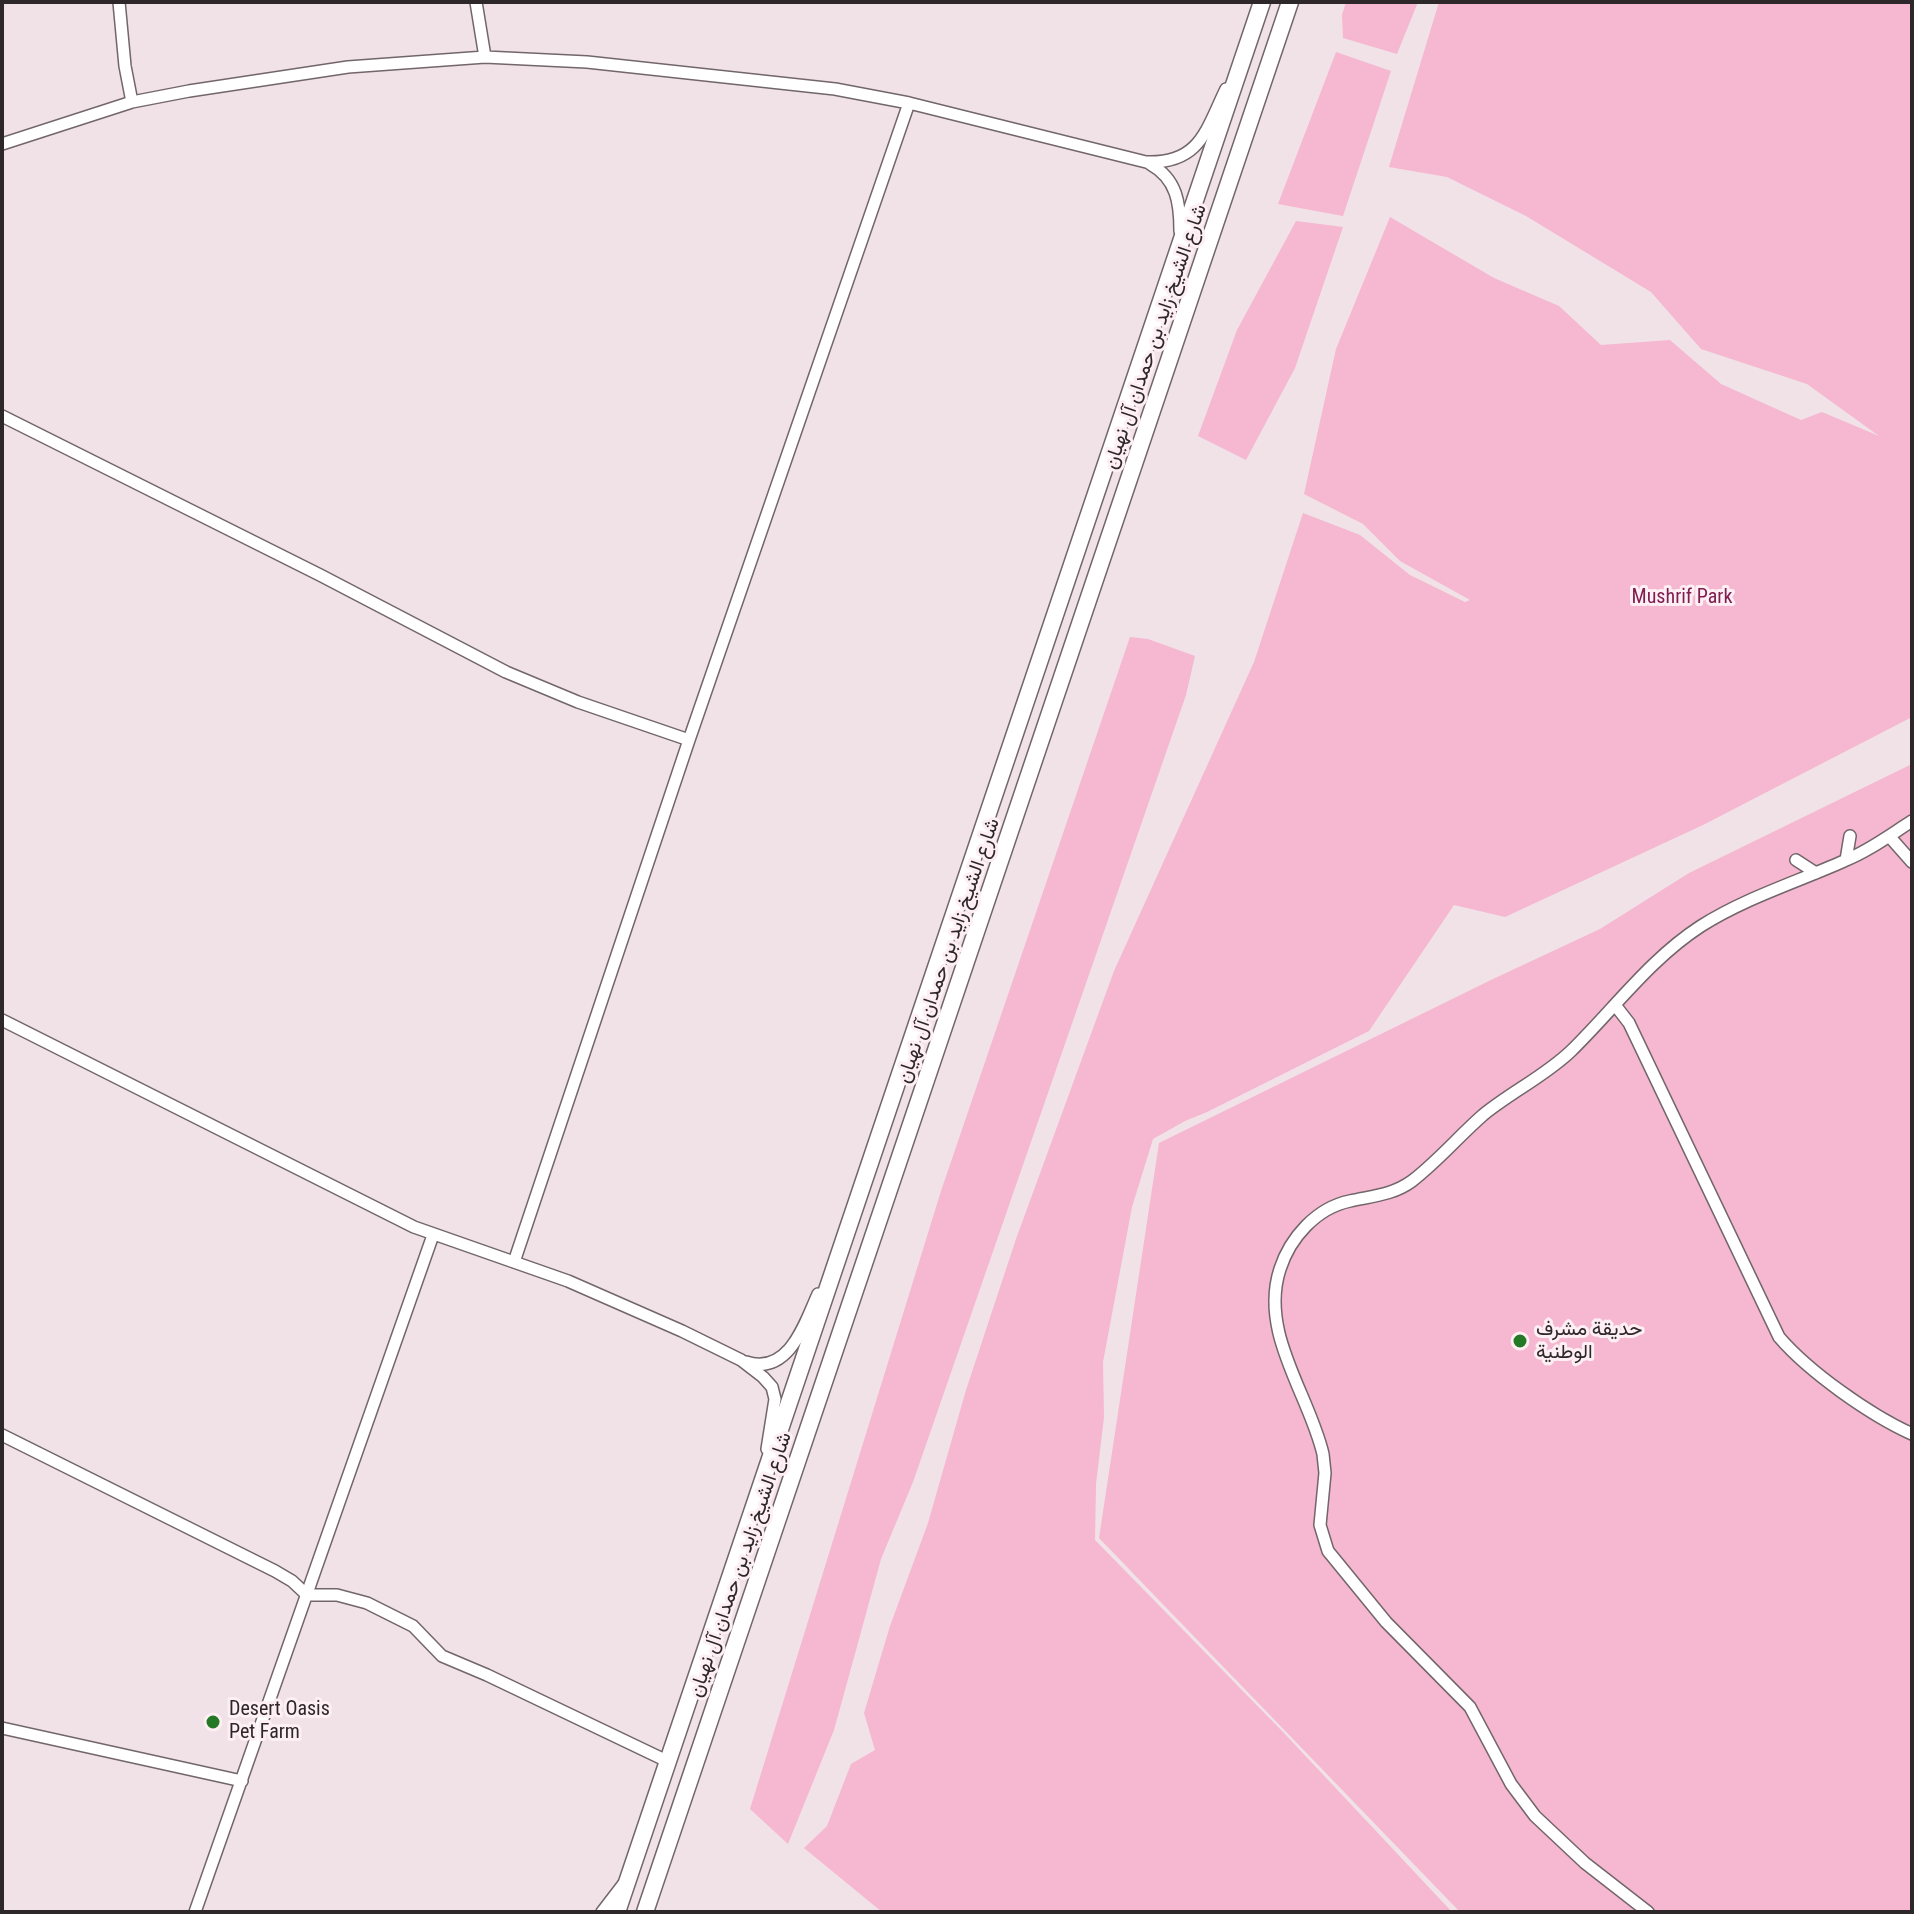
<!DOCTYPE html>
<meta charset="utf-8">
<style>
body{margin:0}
#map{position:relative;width:1914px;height:1914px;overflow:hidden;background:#f0e2e7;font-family:"Roboto Condensed",sans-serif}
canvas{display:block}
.frame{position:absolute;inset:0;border:4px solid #2d2729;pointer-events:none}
</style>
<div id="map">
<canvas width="1914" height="1914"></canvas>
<div class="frame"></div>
</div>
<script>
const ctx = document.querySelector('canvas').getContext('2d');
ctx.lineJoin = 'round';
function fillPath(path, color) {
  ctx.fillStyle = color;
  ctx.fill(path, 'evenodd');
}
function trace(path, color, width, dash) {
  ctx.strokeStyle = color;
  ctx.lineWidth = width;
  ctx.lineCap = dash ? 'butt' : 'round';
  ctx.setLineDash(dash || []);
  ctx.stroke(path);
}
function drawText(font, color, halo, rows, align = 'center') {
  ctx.font = font + ' "Roboto Condensed",Vazirmatn,sans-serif';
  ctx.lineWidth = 6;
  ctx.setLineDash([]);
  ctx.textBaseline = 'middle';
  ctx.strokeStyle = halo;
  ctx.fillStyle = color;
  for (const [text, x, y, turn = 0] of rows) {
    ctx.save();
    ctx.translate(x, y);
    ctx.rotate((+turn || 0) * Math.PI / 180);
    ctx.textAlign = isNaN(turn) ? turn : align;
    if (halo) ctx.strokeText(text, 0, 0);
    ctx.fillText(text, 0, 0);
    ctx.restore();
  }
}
const green = new Path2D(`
 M1346,2h72l-21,52 -54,-16 -1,-23z
 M1439,2h473v715l-209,108 -198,92 -51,-12 -85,126 -162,81 -22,9 -32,18 -21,68 -29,155 1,55 -8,67 -1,56 188,192 169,180h-570l-78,-64 23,-22 24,-62 24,-14 -11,-37 26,-87 38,-103 38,-133 50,-151 98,-268 140,-309 49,-149 57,22 50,40 55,27 5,-2 -70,-39 -37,-37 -59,-30 32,-145 54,-132 104,61 65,28 42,39 69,-5 51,44 80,36 21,-8 57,24 -72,-52 -106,-35 -50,-57 -125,-76 -79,-39 -58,-10z
 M1336,52l55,19 -48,145 -65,-12z
 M1296,221l47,6 -48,141 -49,92 -48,-24 39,-106z
 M1130,637l18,2 47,17 -9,39 -273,787 -32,77 -47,171 -46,114 -38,-35 191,-618z
 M1912,764v1148h-452l-361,-374 60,-395 334,-164 107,-50 89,-56z`);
const minor = new Path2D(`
 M119,2l6,64 7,36
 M476,2l9,55
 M2,144l130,-42 57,-11 159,-24 137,-10 102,5 248,27 74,14 237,59c54,2 60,-32 80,-73
 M1150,164c27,15 30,39 30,67
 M2,416l318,159 186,97 72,30 111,38
 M1889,836l23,26
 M1796,860l20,13
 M1846,860l4,-24
 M1615,1005l14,18 150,314c30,35 91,78 133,97
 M2,1020l412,207 154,54 114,50 59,29 22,17 9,10 3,12 -8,50
 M514,1262l175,-522 220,-637
 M746,1362c43,14 59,-39 72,-68
 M2,1435l273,136 17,10 15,14h30l30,8 46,23 29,30 45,19 180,86
 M2,1728l240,53
 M195,1912l238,-677
 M602,1912l23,-30
 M1648,1912l-63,-49 -50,-47 -24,-32 -41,-77 -84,-85 -58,-71 -8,-26 5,-52 -2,-19c-14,-60 -64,-121 -43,-185 10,-31 36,-61 70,-68 22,-5 43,-6 62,-20 26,-20 47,-45 71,-66 28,-23 62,-39 88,-64 43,-42 79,-92 130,-125 44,-28 96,-44 143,-65 25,-10 46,-26 68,-40`);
const highway = new Path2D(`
 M617,1912l645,-1910
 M645,1912l645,-1910`);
const markers = [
 [1520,1341,8,"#257925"],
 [213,1722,8,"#257925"]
];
const streetNames = [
 ["شارع الشيخ زايد بن حمدان آل نهيان",1156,337,-71],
 ["شارع الشيخ زايد بن حمدان آل نهيان",949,951,-71],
 ["شارع الشيخ زايد بن حمدان آل نهيان",741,1565,-71]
];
const parkNames = [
 ["Mushrif Park",1682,598]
];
const poiNames = [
 ["حديقة مشرف",1536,1330],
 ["الوطنية",1536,1353],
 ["Desert Oasis",229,1710],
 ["Pet Farm",229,1733]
];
fillPath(green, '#f6b7d0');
trace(minor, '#72666a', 14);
trace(highway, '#72666a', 19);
trace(minor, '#fff', 11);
trace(highway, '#fff', 16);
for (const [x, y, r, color] of markers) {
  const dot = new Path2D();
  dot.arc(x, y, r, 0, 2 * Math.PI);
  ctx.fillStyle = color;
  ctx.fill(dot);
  trace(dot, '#fdeff4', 3);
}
drawText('20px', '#2d2729', '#fdeff4', streetNames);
drawText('20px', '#801d51', '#fdeff4', parkNames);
drawText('20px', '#2d2729', '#fdeff4', poiNames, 'left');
</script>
